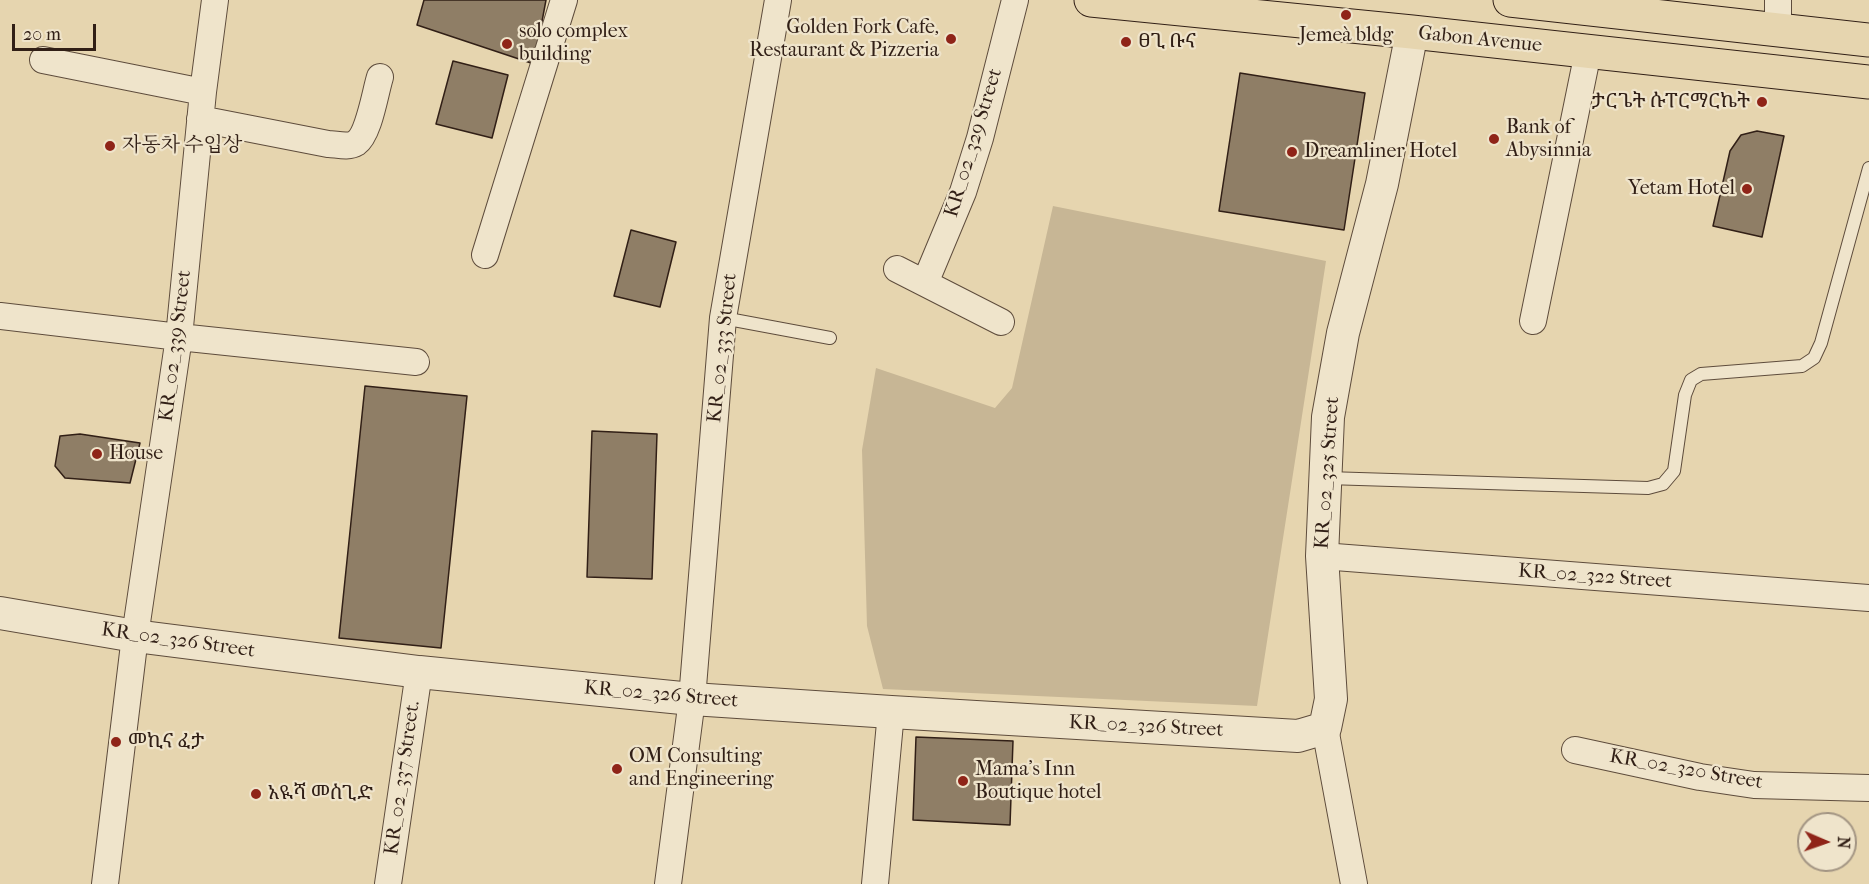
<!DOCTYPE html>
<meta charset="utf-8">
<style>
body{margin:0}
#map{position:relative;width:1869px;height:884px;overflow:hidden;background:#e6d5af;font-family:"IM FELL French Canon",serif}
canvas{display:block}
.north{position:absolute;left:1797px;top:812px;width:60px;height:60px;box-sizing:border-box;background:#efe4cb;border:2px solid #a39583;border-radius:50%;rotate:92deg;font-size:16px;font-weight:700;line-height:24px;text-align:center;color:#311f16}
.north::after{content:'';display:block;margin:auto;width:21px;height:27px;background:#8f2418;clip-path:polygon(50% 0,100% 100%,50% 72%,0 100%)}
.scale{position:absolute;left:12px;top:24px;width:84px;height:27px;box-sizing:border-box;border:3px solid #311f16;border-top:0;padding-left:8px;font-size:18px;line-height:21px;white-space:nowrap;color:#311f16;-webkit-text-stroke:4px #efe4cb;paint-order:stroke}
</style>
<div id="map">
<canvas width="1869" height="884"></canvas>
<div class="north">N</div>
<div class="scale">20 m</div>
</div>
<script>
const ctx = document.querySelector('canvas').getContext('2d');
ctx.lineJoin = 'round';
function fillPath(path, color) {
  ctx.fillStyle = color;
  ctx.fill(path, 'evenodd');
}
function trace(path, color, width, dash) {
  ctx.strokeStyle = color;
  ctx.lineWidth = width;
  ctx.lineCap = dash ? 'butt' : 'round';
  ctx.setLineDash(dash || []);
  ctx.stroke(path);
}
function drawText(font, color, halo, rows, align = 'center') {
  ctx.font = font + ' "IM FELL French Canon","Noto Serif Ethiopic","Noto Serif KR",serif';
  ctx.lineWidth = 4.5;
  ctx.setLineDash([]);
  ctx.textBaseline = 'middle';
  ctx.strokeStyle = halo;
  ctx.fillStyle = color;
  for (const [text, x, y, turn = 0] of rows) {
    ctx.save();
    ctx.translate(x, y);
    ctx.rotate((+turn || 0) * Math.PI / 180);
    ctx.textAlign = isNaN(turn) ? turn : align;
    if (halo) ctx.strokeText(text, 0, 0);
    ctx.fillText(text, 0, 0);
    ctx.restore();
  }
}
const green = new Path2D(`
 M1053,206l273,55 -69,445 -374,-17 -16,-63 -5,-176 14,-82 119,40 17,-20z`);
const building = new Path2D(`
 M424,0h122l-12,64 -117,-39z
 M453,61l55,14 -16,63 -56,-14z
 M1240,73l125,20 -21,137 -125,-19z
 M1757,131l27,5 -22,101 -49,-11 17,-75 11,-16z
 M631,230l45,12 -16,65 -46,-11z
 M365,386l102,10 -26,252 -102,-10z
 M592,431l65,3 -5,145 -65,-2z
 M80,434l60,9 -10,40 -65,-5 -10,-12 5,-30z
 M916,737l97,4 -3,84 -97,-5z`);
const service = new Path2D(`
 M723,318l107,20
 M1327,478l321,10 15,-4 11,-13 11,-76 6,-15 10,-6 101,-8 12,-8 7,-15 48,-175`);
const minor = new Path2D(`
 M1778,31v-31
 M43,60l160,32
 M200,119l128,25c8,0 20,4 28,-1 13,-9 19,-50 24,-66
 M485,255l79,-255
 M897,269l104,53
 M925,283l38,-91 17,-54 35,-138
 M0,316l179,21 237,25
 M1533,321l55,-269
 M1322,556l547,42
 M1325,728l29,156
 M1575,750l125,27 54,8 115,3
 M105,884l30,-248 44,-299 24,-245 12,-92
 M388,884l31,-212
 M668,884l24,-185 31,-381 55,-318
 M875,884l16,-172`);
const tertiary = new Path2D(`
 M0,613l135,23 284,36 273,27 199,13 407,24 27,-8 6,-29 -9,-143 6,-139 15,-84 39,-149 30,-152`);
const primary = new Path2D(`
 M1091,0l321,32 457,50
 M1510,0l359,40`);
const markers = [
 [1346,15,6,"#8f2418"],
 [951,39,6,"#8f2418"],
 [1126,42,6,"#8f2418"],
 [507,44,6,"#8f2418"],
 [1762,102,6,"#8f2418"],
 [1494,139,6,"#8f2418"],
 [110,146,6,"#8f2418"],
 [1292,152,6,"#8f2418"],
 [1747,189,6,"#8f2418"],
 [97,454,6,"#8f2418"],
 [116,742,6,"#8f2418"],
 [617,769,6,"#8f2418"],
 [963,781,6,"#8f2418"],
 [256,794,6,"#8f2418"]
];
const poiNames = [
 ["Golden Fork Cafe,",939,28,"right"],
 ["Restaurant & Pizzeria",939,51,"right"],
 ["solo complex",519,32],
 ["building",519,55],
 ["Jemeà bldg",1346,36,"center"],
 ["ፀጊ ቡና",1138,42],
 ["ታርጌት ሱፐርማርኬት",1750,102,"right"],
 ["Bank of",1506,128],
 ["Abysinnia",1506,151],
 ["자동차 수입상",122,146],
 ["Dreamliner Hotel",1304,152],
 ["Yetam Hotel",1735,189,"right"],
 ["House",109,454],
 ["መኪና ፈታ",128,742],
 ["OM Consulting",629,757],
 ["and Engineering",629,780],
 ["Mama's Inn",975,770],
 ["Boutique hotel",975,793],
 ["አዪሻ መስጊድ",268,794]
];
const streetNames = [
 ["Gabon Avenue",1480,40,6],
 ["KR_02_329 Street",974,143,-73],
 ["KR_02_339 Street",176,346,-83],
 ["KR_02_333 Street",723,348,-84],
 ["KR_02_325 Street",1328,473,-86],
 ["KR_02_322 Street",1595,577,4],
 ["KR_02_326 Street",178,641,8],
 ["KR_02_326 Street",661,695,5],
 ["KR_02_326 Street",1146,727,3],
 ["KR_02_320 Street",1686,770,10],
 ["KR_02_337 Street.",403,778,-82]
];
fillPath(green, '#c7b695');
fillPath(building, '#8f7e66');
trace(building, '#311f16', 1.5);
trace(service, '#5e4c3c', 14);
trace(minor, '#5e4c3c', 28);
trace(tertiary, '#5e4c3c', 34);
trace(primary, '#311f16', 35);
trace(service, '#efe4cb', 12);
trace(minor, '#efe4cb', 26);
trace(tertiary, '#efe4cb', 32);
trace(primary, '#e6d5af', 33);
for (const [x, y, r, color] of markers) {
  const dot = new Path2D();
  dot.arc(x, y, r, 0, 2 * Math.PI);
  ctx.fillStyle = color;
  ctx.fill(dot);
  trace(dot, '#efe4cb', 2);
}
drawText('20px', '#311f16', '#efe4cb', poiNames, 'left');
drawText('20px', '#311f16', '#efe4cb', streetNames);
</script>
